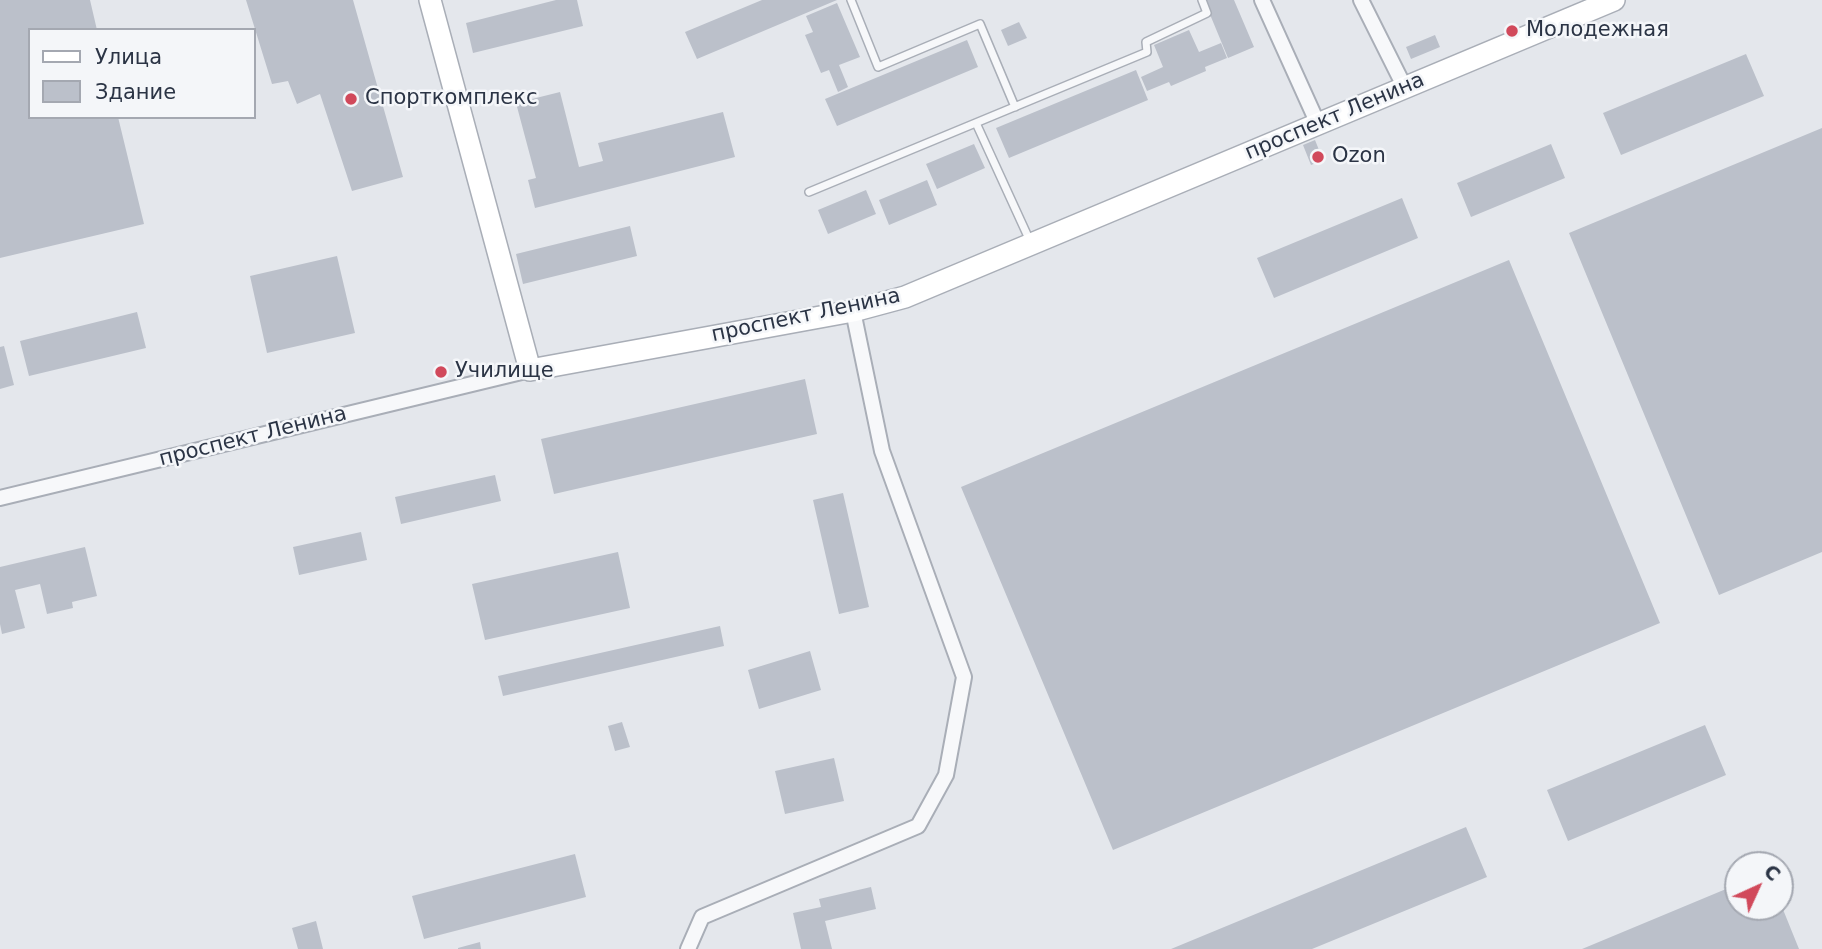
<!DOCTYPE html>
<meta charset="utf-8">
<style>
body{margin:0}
#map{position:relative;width:1822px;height:949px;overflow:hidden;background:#e4e7ec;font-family:"DejaVu Sans",sans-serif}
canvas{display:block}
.legend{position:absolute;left:28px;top:28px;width:228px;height:91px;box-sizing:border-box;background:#f4f6f9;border:2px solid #a4a8b1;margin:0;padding:9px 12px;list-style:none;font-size:21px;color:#2b3445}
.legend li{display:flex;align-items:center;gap:14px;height:35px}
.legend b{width:35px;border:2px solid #a4a8b1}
.north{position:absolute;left:1724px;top:851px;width:70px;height:70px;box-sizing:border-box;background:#f4f6f9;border:2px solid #a4a8b1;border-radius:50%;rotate:45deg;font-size:19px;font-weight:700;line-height:28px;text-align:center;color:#2b3445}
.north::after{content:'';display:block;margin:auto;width:24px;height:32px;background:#d1495b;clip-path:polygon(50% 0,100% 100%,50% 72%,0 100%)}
</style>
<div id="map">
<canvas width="1822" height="949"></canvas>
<ul class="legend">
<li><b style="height:9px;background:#fff"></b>Улица</li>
<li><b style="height:19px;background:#bbc0ca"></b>Здание</li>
</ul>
<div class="north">С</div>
</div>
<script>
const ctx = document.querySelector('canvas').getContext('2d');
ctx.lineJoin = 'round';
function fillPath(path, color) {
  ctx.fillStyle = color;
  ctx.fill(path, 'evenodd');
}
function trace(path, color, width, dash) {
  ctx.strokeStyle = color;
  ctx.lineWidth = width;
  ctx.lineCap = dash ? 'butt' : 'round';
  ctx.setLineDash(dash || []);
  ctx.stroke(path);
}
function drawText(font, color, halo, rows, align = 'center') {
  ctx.font = font + ' "DejaVu Sans",sans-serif';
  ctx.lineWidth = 5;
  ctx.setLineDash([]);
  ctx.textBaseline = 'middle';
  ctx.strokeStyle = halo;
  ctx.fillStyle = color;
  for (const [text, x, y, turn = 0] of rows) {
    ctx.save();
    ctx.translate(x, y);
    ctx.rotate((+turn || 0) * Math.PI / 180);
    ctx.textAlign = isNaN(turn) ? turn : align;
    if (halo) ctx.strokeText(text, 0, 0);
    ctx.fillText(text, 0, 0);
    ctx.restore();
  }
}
const building = new Path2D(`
 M0,0h90l7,30h-67v87h88l26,107 -144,34z
 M246,0h107l50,177 -51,14 -32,-97 -23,10 -9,-23 -16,3z
 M556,0h21l6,26 -110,27 -7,-30z
 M762,0h75l-140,59 -12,-27z
 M1204,0h30l20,47 -26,11z
 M837,3l23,54 -21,8 9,22 -10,5 -9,-22 -8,3 -16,-38 8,-3 -7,-16z
 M1019,22l8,16 -19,8 -7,-16z
 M1189,30l10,22 22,-9 6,15 -22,9 1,4 -35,15 -2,-4 -22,9 -6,-14 22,-10 -9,-22z
 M1435,35l5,12 -29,12 -5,-12z
 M967,40l11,27 -141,59 -12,-27z
 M1746,54l18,42 -143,59 -18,-42z
 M1136,70l12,30 -139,58 -13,-30z
 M560,92l19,75 24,-6 -5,-18 125,-31 12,45 -200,51 -7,-28 8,-2 -20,-75z
 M1822,128v424l-103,43 -150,-362z
 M1315,140l8,20 -12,5 -8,-20z
 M974,144l11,24 -48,21 -11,-25z
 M1551,144l14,34 -94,39 -14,-34z
 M927,180l10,25 -48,20 -10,-25z
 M866,190l10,24 -48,20 -10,-24z
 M1402,198l16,40 -144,60 -17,-40z
 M630,226l7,30 -114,28 -7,-30z
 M337,256l18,77 -88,20 -17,-77z
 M1509,260l151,363 -547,227 -152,-363z
 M137,312l9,36 -117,28 -9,-35z
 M4,346l10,39 -14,4v-42z
 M805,379l12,55 -263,60 -13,-55z
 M495,475l6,26 -100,23 -6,-27z
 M843,493l26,114 -30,7 -26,-114z
 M361,532l6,28 -68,15 -6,-28z
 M85,547l12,49 -25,6 1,6 -26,6 -7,-30 -25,6 10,38 -23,6 -2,-10v-57z
 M618,552l12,56 -145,32 -13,-56z
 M720,626l4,20 -221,50 -5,-20z
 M810,651l11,39 -62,19 -11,-39z
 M622,722l8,25 -15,4 -7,-25z
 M1705,725l21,50 -158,66 -21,-51z
 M834,758l10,43 -59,13 -10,-43z
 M1466,827l21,50 -175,72h-141z
 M575,854l11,43 -162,42 -12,-43z
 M1738,884v23h44l17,42h-217z
 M871,887l5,22 -51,12 7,28h-31l-8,-36 28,-6 -2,-8z
 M316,921l7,28h-25l-6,-21z
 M480,942l1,7h-23v-1z`);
const lane = new Path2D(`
 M851,0l27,67 102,-43 35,83
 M976,123l54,118
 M809,192l338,-140 -1,-10 61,-29 -5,-13`);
const street = new Path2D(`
 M1262,0l56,124
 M1361,0l44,88
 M0,498l530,-128
 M688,949l14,-32 216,-91 28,-51 18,-98 -82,-226 -29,-140`);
const secondary = new Path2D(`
 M430,0l100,370 323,-59 52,-14 709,-297`);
const markers = [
 [1512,31,7,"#d1495b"],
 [351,99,7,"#d1495b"],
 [1318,157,7,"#d1495b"],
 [441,372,7,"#d1495b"]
];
const poiNames = [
 ["Молодежная",1526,31],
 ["Спорткомплекс",365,99],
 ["Ozon",1332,157],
 ["Училище",455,372]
];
const streetNames = [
 ["проспект Ленина",1335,117,-23],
 ["проспект Ленина",806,316,-12],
 ["проспект Ленина",253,437,-14]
];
fillPath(building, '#bbc0ca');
trace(lane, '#a9aeb7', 10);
trace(street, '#a9aeb7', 18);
trace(secondary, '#a9aeb7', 24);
trace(lane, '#f7f8fa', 7);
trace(street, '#f7f8fa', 14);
trace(secondary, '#fff', 21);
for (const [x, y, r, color] of markers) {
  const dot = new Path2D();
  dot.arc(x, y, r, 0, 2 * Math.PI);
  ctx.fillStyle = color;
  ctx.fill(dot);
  trace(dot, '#f4f6f9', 2.5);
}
drawText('21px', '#2b3445', '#f4f6f9', poiNames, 'left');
drawText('21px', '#2b3445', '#f4f6f9', streetNames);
</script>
